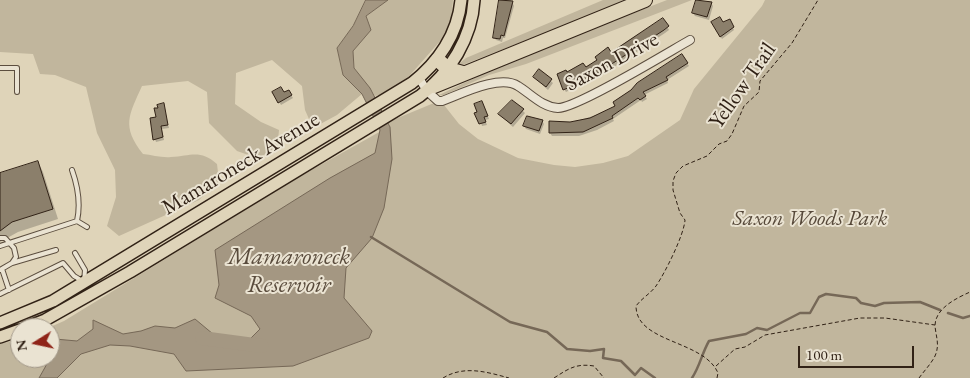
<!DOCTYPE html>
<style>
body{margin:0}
#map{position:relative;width:970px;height:378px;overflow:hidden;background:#dfd4b9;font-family:"EB Garamond",serif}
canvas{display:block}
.north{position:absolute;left:10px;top:318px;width:50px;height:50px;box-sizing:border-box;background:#eae3d2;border:1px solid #a09687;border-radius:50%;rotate:260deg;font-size:14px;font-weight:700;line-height:20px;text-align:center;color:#312216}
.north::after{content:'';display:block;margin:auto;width:18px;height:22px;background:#8f2418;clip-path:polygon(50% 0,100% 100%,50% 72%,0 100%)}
.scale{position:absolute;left:798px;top:346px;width:116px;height:22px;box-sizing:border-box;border:2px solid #312216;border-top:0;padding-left:6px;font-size:15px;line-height:18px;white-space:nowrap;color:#312216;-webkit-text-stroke:4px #eae3d2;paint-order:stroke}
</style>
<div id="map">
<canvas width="970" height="378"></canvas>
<div class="north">N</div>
<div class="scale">100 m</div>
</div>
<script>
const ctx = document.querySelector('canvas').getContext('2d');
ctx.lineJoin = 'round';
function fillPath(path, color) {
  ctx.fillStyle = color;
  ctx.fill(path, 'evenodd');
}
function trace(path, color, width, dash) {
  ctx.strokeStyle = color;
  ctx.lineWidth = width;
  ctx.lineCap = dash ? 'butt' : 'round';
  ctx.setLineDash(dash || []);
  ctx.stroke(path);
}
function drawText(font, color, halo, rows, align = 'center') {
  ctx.font = font + ' "EB Garamond",serif';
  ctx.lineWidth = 4;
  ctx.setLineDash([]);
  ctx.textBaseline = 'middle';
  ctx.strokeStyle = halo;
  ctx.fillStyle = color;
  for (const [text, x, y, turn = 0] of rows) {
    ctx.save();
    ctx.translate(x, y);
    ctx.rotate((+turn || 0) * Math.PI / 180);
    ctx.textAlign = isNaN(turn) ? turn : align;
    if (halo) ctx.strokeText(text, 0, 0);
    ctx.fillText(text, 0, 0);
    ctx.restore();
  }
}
const green = new Path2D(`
 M0,0h366l-13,26 -16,22 6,27 19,19 -25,21 -24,13 -8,-18 -3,-24 -30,-26 -36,13 -1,31 26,18 18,8 -2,20 -20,8 -20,-7 -28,-28 -2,-31 -19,-11 -46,5c-13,29 -21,40 1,68 9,1 19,4 28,3 20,-1 29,-8 46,7l2,17 -20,19 -80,36 -12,-10 9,-29 -1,-27 -18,-37 -11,-46 -31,-12 -15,-1 -7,-20 -33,-2z
 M388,0h65l-3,30 -47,53 -15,10 -13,3 -21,-28 -1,-17 17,-21 -4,-14z
 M603,0h26l-169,66v-3l6,-5z
 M667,0h25l-166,64 -37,11 -45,20h-5l71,-34z
 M765,0h205v378h-970v-34l20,-5v19h30v-30h-2l16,-7 235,-144 91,-51 -2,-4 46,-19 10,2 15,19 19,15 40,19 36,7 21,2 28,-4 25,-7 52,-36 14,-31 68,-83z`);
const water = new Path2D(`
 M366,0h22l-22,16 5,14 -18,21 1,17 16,20 20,39 2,32 -8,49 -12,30 -26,30 -2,30 28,33 -3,7 -76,28 -107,5 -12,-17 -44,-8 -20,-1 -29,9 -24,24h-18l13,-23 3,-16 22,2 16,-12v-9l30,14 18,-3 14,-5 20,2 20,-9 30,25 21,-1 14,-14 -9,-13 -36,-18 4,-13 -4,-35 115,-72 45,-25 5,-23 -18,-36 -19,-19 -6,-27 16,-22z`);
const shadow = new Path2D(`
 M500,0h11l3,6 -9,32h-2l-1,4 -6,-2 -2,-3z
 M704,1l7,2 2,3 -4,14 -14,-4 -2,-3z
 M663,19l6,11 -4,3 -60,40 -39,19 -2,-3 3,-15 18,-5z
 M729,20l5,10 -12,9 -10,-17 10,2z
 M682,56l7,10 -22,14 1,3 -24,12 3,4 -5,3 -1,-2 -28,19 1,2 -17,9 -18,6h-27l-2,-3 20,-10 33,-10 14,-7z
 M539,71l14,12 -5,7 -13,-12z
 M288,91l5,7 -12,7 -7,-13 10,2z
 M512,101l13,12 -12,14 -13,-12z
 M163,105l6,23 -7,1 2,11 -8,2 -1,-3 2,-21 2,-9z
 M483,105l6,14 -4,1 2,5 -5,1 -4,-14z
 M542,121l2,3 -4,10 -14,-5 -2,-3z
 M38,162l5,10 15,47 -40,13 -18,10v-68z`);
const stream = new Path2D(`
 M371,237l139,85 37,10 20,17 23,2 14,-2 -1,9 18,3 14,14 6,-7 14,10
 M948,313l15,5 7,-2
 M692,378c8,-12 10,-25 17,-37l37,-7 11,-6 10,2 33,-17h10l9,-16 7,-3 30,4 5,5 14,3 9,-3 36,-1 20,8`);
const river = new Path2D(`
 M202,338l60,8`);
const building = new Path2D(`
 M499,0l14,1 -9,35 -3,-1 -1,4 -7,-1z
 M696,0l16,2 -5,15 -15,-4z
 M720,17l3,5 7,-3 4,8 -14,10 -9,-15z
 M663,18l6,8 -5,4 -77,50 -24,10 -6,-16 9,-4 1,2 16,-9 3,4 11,-7 -2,-3 13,-10 3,5z
 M682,54l6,9 -22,14 2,3 -25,12 3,4 -6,4 -2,-2 -26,18 1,2 -30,14 -34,1v-12l21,1 20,-4 25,-12 -2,-4 18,-12 6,-7z
 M539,69l13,10 -6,8 -13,-10z
 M281,87l3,5 5,-2 3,5 -14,8 -6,-11z
 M512,100l12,9 -13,15 -13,-10z
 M482,101l6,15 -4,1 2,5 -7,2 -5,-11 3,-1 -3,-8z
 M164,103l4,22 -7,1 2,11 -10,3 -3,-22 6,-1 -2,-9h4l-1,-3z
 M527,116l16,4 -4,11 -16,-5z
 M38,161l15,48 -41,13 -12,9v-58z`);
const path = new Path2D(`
 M716,366l19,-17 10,-2 20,-12 95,-17h25l50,7
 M443,378c21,-13 44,-6 66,0
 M554,378c14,-9 22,-15 40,-12l10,12
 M717,378l1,-5c-14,-33 -82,-30 -82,-67 6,-8 14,-12 20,-20 9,-13 28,-51 29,-66l-5,-7 -7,-23v-9l3,-8 7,-7 24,-10 12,-12 8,-3 5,-7 12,-28 15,-14 1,-11 32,-38 26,-43
 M919,378c5,-7 12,-14 16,-22 5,-11 1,-19 0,-30 0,-18 22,-28 35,-34`);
const service = new Path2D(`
 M0,68h17v24
 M72,170c6,17 9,33 5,51
 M77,221l10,6
 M0,238h5l9,10 2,9 -4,6 -12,7
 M0,246l77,-25
 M12,263l44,-13
 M2,269l7,21
 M0,294l63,-31 11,13 10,6 1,-12 -10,-17`);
const minor = new Path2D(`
 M419,78l8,13 11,10h4c19,-7 58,-27 76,-15 13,8 24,21 40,22 19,0 109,-55 132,-68`);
const primary = new Path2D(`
 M0,323l53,-22 359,-218c26,-20 46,-49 49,-83
 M25,328l20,-8 85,-48 290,-176c30,-23 52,-58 54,-96
 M0,337l20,-7`);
const motorway = new Path2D(`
 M438,60l10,9 15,4
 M434,86l211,-86`);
const streetNames = [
 ["Saxon Drive",612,62,-28],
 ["Yellow Trail",743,86,-55],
 ["Mamaroneck Avenue",241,164,-31]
];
const parkNames = [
 ["Saxon Woods Park",810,219]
];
const waterNames = [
 ["Mamaroneck",289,257],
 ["Reservoir",289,285]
];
fillPath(green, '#c1b69d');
fillPath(water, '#a49782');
trace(water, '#766857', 1);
fillPath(shadow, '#0003');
trace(stream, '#766857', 2.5);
trace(river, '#a49782', 14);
fillPath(building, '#8b7f6b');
trace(building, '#312216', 1);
trace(service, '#5c4e3f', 6);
trace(minor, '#5c4e3f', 10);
trace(primary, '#312216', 14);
trace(motorway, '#312216', 16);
trace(path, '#312216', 1, [4, 2.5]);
trace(service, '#eae3d2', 4);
trace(minor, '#eae3d2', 8);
trace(primary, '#dfd4b9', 11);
trace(motorway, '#dfd4b9', 14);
drawText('22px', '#312216', '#eae3d2', streetNames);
drawText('italic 22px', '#554738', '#eae3d2', parkNames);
drawText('italic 24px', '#594b3c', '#eae3d2', waterNames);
</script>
